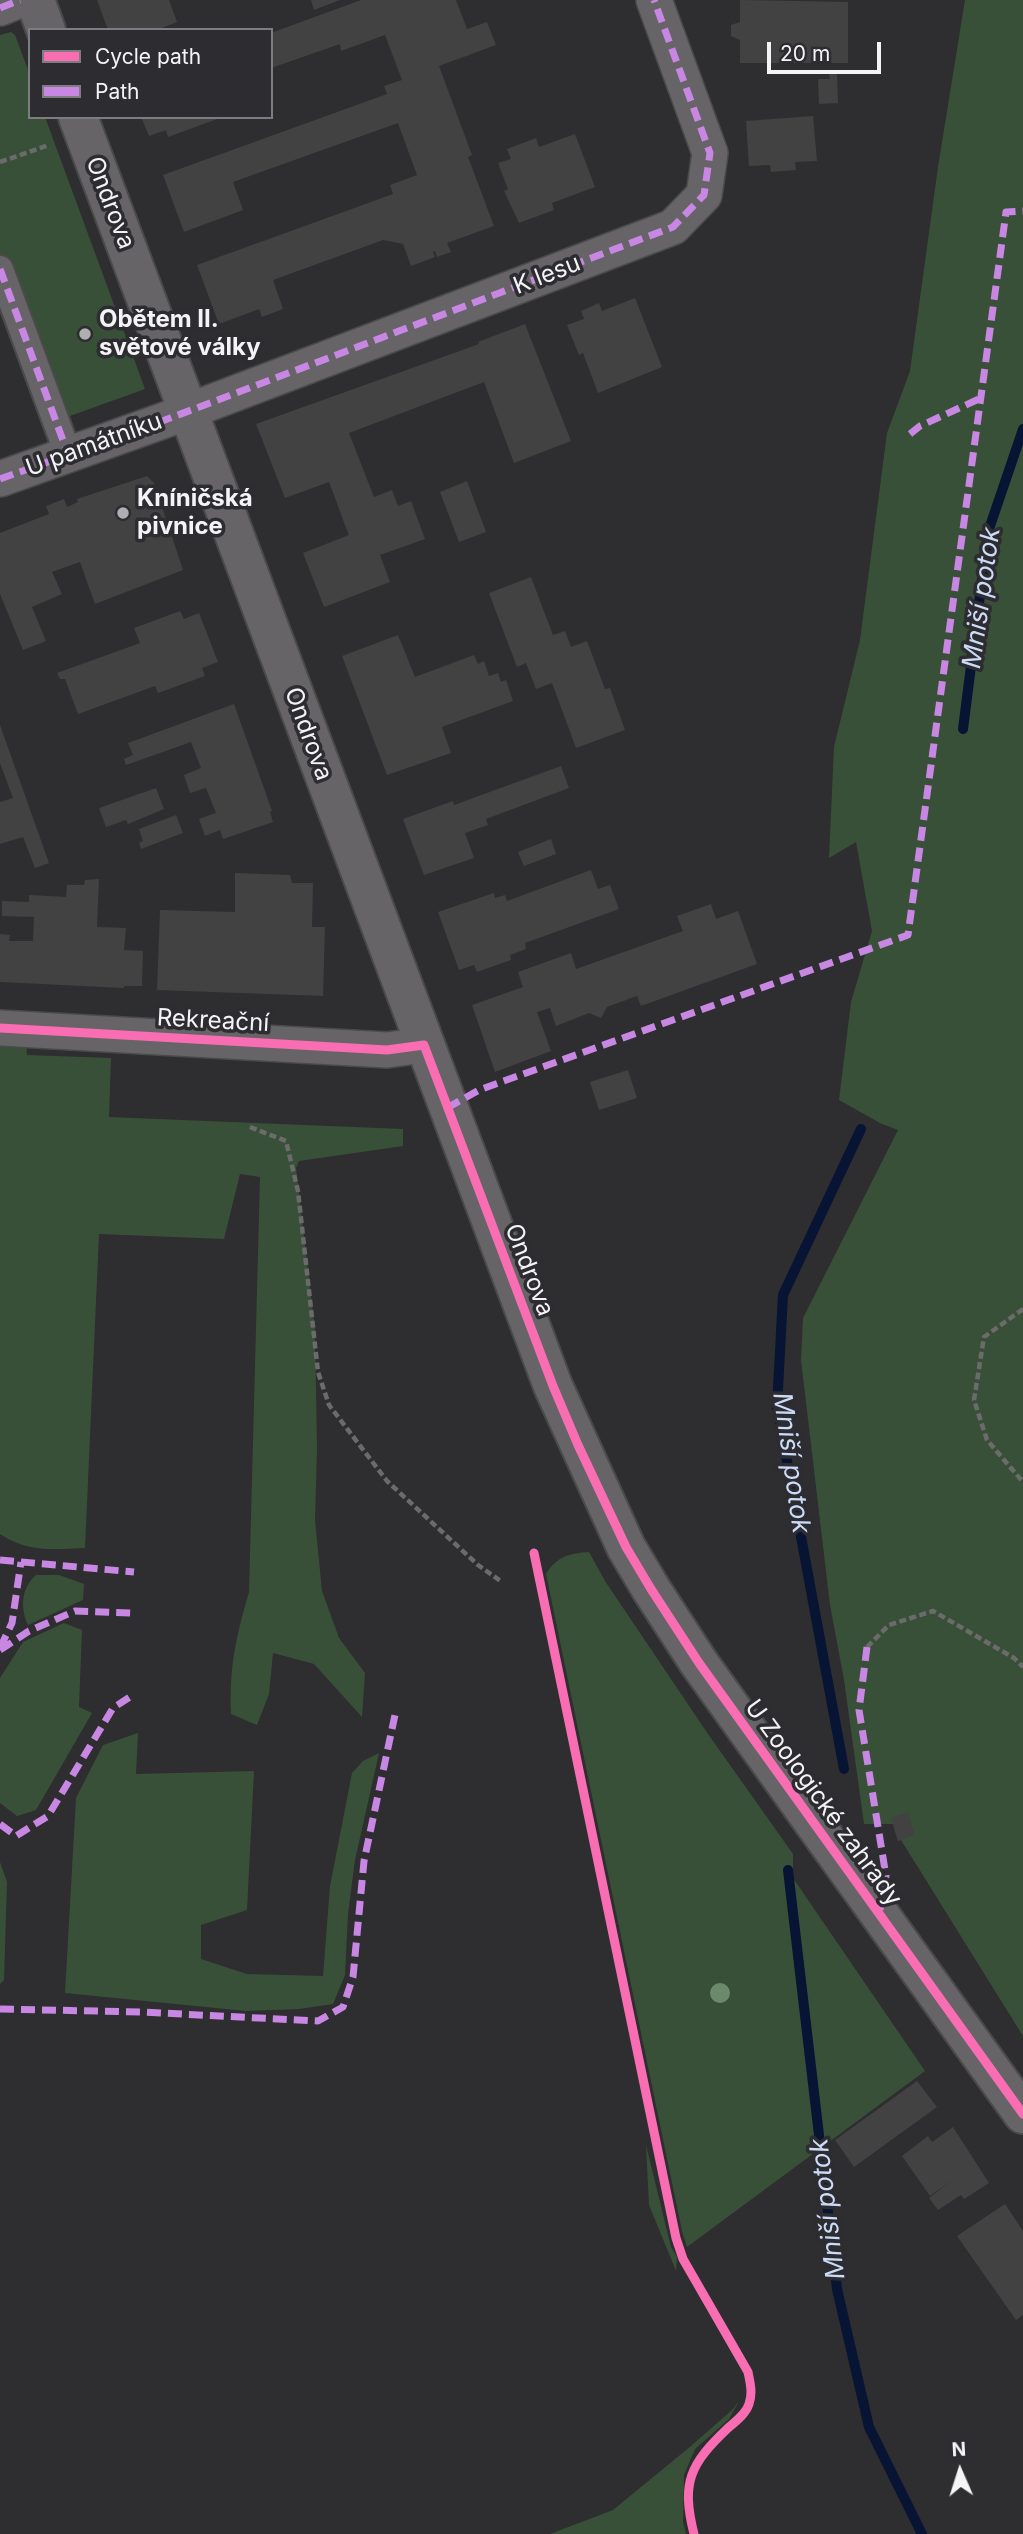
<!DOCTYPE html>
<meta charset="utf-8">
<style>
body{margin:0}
#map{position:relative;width:1023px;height:2534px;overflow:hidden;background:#2e2d30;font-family:Inter,sans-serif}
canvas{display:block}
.legend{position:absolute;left:28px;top:28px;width:245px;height:91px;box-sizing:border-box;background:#2d2c31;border:2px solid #7d7c80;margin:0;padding:9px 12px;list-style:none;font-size:21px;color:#f4f3f6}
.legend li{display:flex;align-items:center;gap:14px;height:35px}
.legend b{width:35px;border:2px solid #7d7c80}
.north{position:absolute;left:925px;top:2436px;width:70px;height:70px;-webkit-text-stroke:5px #2d2c31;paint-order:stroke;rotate:357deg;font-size:19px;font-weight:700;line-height:28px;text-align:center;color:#f4f3f6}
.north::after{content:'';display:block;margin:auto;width:24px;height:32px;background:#f4f3f6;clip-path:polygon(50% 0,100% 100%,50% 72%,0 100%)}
.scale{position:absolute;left:767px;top:42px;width:114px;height:32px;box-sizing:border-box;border:4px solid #f4f3f6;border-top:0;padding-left:9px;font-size:21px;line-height:24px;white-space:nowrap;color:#f4f3f6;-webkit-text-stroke:5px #2d2c31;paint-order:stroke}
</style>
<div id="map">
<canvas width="1023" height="2534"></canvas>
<ul class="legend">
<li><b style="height:9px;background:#f96db3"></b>Cycle path</li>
<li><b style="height:9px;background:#c787e3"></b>Path</li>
</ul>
<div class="north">N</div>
<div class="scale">20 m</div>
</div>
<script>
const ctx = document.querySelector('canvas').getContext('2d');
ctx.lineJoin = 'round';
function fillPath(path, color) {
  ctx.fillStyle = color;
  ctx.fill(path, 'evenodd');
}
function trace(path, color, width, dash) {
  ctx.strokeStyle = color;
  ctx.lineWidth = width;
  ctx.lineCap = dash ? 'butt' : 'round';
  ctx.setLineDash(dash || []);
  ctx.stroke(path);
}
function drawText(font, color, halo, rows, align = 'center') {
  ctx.font = font + ' Inter,sans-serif';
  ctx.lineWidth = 7;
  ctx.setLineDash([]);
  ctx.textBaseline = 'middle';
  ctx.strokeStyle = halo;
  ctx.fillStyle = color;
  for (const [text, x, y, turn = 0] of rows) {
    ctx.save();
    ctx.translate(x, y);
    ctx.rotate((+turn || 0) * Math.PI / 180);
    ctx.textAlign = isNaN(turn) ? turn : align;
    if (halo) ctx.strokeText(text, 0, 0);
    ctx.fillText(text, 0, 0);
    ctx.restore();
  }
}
const green = new Path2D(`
 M965,0h58v2036l-122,-196 -3,1 -5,-17h-29l-20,-144 -14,-75 -29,-245 2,-42 95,-188 -18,-7 -41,-23 12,-98 21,-71 -16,-89 -27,16 5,-111 26,-107 27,-207 23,-62 28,-204z
 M11,32l4,3 15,40v42h15l100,272 -103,37 -42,-113v-278z
 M0,1039l26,2 1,14 84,3 -2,59 294,12v17l-104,15 -3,7 19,162 2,119 -2,71 7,71 17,47 26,35 -3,44 -48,-53 -41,-11 -4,41 -12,31 -26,-11c-2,-46 5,-78 18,-122l11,-415 -20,-3 -16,65 -125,-5 -14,314c-33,1 -56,5 -85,-14z
 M589,1552l16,29 103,153 85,120v24l132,193 -238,176 -5,-16 -136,-657c10,-17 24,-21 43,-22z
 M36,1575h23l25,9 -1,16 -55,25c-8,-17 -7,-37 8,-50z
 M64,1623l18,7 -3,77 13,6 -56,97 -19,6 -17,-13v-125l23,-36z
 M138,1733l-2,41 118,-3 -7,139 -46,15v34l46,15 76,2 7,-90 22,-113 11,-12 16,-8 -24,107 -7,54 -3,61 -12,29 -34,5 -53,2 -181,-18 11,-195 27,-53z
 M0,1862l7,20 -3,98 -4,4z
 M646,2145l25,102 6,10 -1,14 -27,-66z
 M739,2401l-10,18 -34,30 -11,26 -1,47 3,12h-136l63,-24 78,-64 41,-36z`);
const stream = new Path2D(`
 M963,729l25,-197 35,-103
 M844,1769l-67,-362 6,-112 78,-166
 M788,1870l49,419 32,138 53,107`);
const building = new Path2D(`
 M97,0h72l8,22 -20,8h-49z
 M311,0h29l-26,10z
 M361,0h95l11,29 20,-7 9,23 -57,21 33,89 -4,2 26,69 -47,17 4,9 -14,5 -2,-6 -2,1 2,5 -24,9 -8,-22 -20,-4 -110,40 10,29 -21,8 -3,-8 -40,15 -22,-59 196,-71 -3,-9 27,-10 -19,-52 -165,59 10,28 -59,22 -21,-57 224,-81 -3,-8 18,-6 -17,-45 -44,16 -1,-7 -69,24v-35z
 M740,0l108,2v61h-108v-23l-9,-4v-11l9,-3z
 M829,73h8l1,30 -19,1 -1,-25h12z
 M813,116l4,45 -22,1 1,8 -25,2 -1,-7 -21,1 -3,-45z
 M141,117h79v1l-52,19 -2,-7 -17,6z
 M575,134l20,53 -43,16 2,7 -35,13 -15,-32 4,-2 -10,-26 13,-4 -4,-10 29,-11 3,9z
 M635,298l27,69 -64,26 -15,-40 -4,2 -12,-30 17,-6 -3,-8 18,-8 3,8z
 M525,324l46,117 -57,22 -30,-81 -135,51 25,64 18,-7 6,16 13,-5 14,38 -45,16 10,27 -66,25 -21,-54 46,-18 -4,-10 -16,-43 -44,16 -29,-74 223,-80 -1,-2z
 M147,476l7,7 29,87 -88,34 -15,-42 -28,10 10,22 -30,13 14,34 -23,9 -23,-56v-61l49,-19 -3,-8 18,-7 3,8 11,-5 -1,-3z
 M467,481l19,51 -27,10 -19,-50z
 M531,577l22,58 12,-4 6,16 16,-6 18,48 5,-1 15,42 -49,18 -24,-65 -16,6 -10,-26 -9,4 -28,-74z
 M180,611l4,8 15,-6 19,49 -16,6 3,8 -47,17 -3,-7 -77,28 -13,-35h-5l-3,-6 83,-30 -6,-15z
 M398,635l17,42 59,-22 4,9 6,-3 5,15 9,-3 3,9 5,-2 7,21 -71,26 9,26 -64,22 -45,-119z
 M234,704l38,107 -2,1 3,10 -50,17 -3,-9 -15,6 -6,-17 17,-6 -10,-25 -16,5 -6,-18 17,-7 -10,-26 -65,23 -2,-6 9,-4 -5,-12z
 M0,725l49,138 -14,5 -12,-31 -23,7v-42l13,-4 -13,-35z
 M561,766l8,22 -83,31 2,6 -23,8 9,25 -50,17 -21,-56 50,-18 1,4z
 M156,788l8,21 -36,15 -2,-4 -20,7 -7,-19z
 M176,815l7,18 -42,16 -2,-6 4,-2 -4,-12z
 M551,839l5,15 -32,12 -6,-14z
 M591,870l7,19 12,-4 9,24 -94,34 1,6 -16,6 1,5 -34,12 -3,-7 -15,5 -21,-58 56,-19 1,5 10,-3 2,6z
 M235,873l55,2 2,8h21l-1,44h13l-2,69 -166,-6 3,-80 75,2z
 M99,879l-2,48 29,1 -2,22 19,1 -1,35h-18v2l-124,-6v-48l10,1 -1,6h24l1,-24 -32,-1v-15l27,1v-7l37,2 1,-12h17l1,-5z
 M711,904l5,15 22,-8 19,53 -116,42 -4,-10 -30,11 -6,11 -12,-5 -33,13 -6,-18 -13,4 14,39 -56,21 -23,-67 51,-18 -5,-15 53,-19 5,16 107,-38 -6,-15z
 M628,1070l9,28 -38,12 -9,-28z
 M908,1812l7,23 -17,6 -7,-23z
 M917,2081l20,26 -83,60 -19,-27z
 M953,2127l36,56 -25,16 -3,-4 -23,15 -9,-12 22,-17 -21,15 -28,-40 26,-20 4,6z
 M1005,2204l18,27v84l-7,5 -59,-84z`);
const path = new Path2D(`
 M0,162l49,-17
 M250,1127l36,14 12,50 20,181 11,33 58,76 91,84 24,17
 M1023,1309l-39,28 -10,63 13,40 36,42
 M534,1553l142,685 7,21 65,113c2,10 5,21 1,32 -3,10 -14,18 -21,24 -38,36 -47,54 -34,106
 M867,1647l22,-22 44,-14 81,47 9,9`);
const pedestrian = new Path2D(`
 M0,269l68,185`);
const minor = new Path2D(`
 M0,8l20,-8
 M0,479l165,-59 508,-193 31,-32 6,-42 -56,-153
 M0,1028l387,22 37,-5`);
const tertiary = new Path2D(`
 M35,0l11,30
 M78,117l475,1269 73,161 25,42 48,74 324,451`);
const quiet = new Path2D(`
 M0,8l20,-8
 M0,269l68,185
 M910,434l10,-8 61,-28
 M0,479l165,-59 508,-193 31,-32 6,-42 -56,-153
 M447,1108l32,-18 429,-155 98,-723 17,-1
 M0,1560l134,12
 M867,1647l-8,63 27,166 -7,39
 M0,1648l12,-25 9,-61
 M0,1650l29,-19 46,-20 57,2
 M0,1824l16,12 32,-20 65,-108 17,-11
 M0,2009l141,3 177,9 25,-14 10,-30 11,-116 31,-146`);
const cycleway = new Path2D(`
 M0,1028l387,22 37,-5 129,341 25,59 48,102 25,42 48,74 324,451
 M534,1553l142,685 7,21 65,113c2,10 5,21 1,32 -3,10 -14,18 -21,24 -38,36 -47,54 -34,106`);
const trees = [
 [720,1993]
];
const markers = [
 [85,334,7,"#afaeb1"],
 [123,513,7,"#afaeb1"]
];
const streetNames = [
 ["Ondrova",110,203,69],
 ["K lesu",547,275,-21],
 ["U památníku",94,445,-20],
 ["Ondrova",308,734,70],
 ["Rekreační",213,1021,3],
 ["Ondrova",529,1270,69],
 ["U Zoologické zahrady",823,1803,54]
];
const poiNames = [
 ["Obětem II.",99,320],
 ["světové války",99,348],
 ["Kníničská",137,499],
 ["pivnice",137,527]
];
const waterNames = [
 ["Mniší potok",982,598,-82],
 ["Mniší potok",791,1463,82],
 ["Mniší potok",828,2209,-97]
];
fillPath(green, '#395038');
trace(stream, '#071433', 10);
fillPath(building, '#434242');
trace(pedestrian, '#4a4a4b', 30);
trace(minor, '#4a4a4b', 38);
trace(tertiary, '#4a4a4b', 42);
trace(path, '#6c6b6c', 4.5, [7, 3.5]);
trace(pedestrian, '#666466', 26);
trace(minor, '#666466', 35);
trace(tertiary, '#666466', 38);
trace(quiet, '#c787e3', 7, [14, 7]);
trace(cycleway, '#f96db3', 9);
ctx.fillStyle = '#6c8a6b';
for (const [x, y] of trees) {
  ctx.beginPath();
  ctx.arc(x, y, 10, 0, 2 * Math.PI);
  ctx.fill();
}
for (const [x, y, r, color] of markers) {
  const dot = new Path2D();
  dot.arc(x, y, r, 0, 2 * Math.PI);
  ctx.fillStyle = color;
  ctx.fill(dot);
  trace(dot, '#2d2c31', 2.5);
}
drawText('24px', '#f4f3f6', '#2d2c31', streetNames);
drawText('bold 24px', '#f4f3f6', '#2d2c31', poiNames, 'left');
drawText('italic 26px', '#ccdbf6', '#2d2c31', waterNames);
</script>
